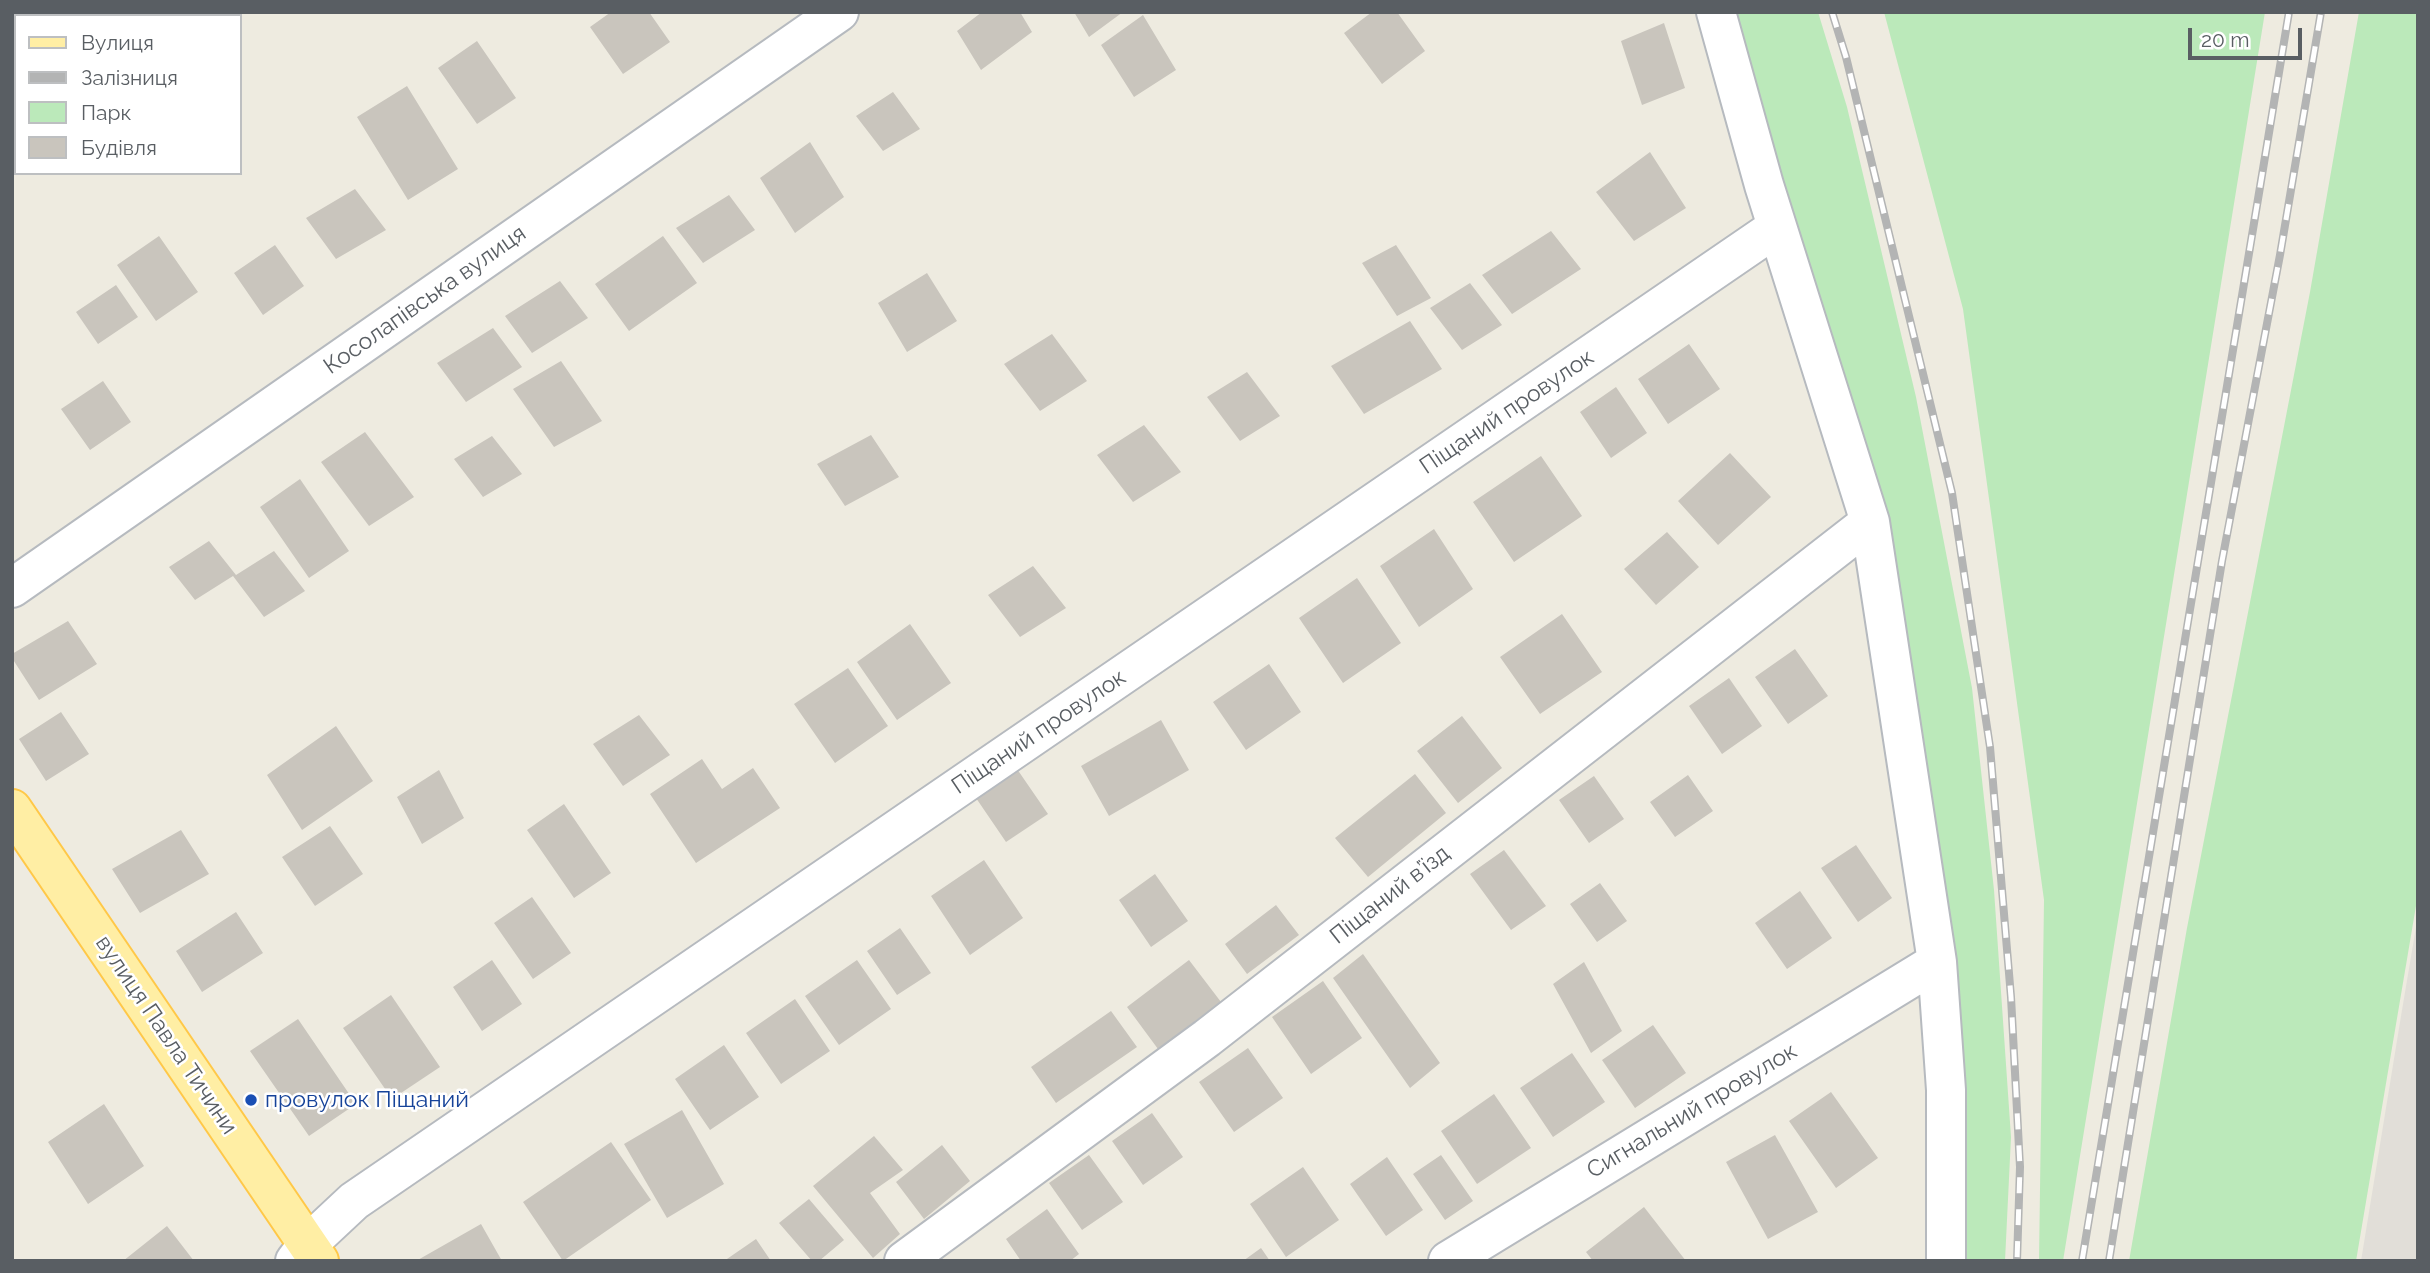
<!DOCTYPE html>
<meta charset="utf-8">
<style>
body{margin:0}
#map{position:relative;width:2430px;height:1273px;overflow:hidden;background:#eeebe0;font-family:Raleway,sans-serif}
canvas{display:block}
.frame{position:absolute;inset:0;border:14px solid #595e63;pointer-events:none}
.legend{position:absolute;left:14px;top:14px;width:228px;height:161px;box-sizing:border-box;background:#fff;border:2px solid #bdbfc1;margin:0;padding:9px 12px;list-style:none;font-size:21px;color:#595e63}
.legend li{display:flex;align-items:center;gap:14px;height:35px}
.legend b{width:35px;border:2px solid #bdbfc1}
.scale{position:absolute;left:2188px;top:28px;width:114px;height:32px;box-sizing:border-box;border:4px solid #595e63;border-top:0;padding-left:9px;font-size:21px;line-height:24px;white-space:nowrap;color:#595e63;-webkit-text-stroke:5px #fff;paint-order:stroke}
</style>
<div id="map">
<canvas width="2430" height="1273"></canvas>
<div class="frame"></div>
<ul class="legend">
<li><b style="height:9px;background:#ffeea4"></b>Вулиця</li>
<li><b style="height:9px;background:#b3b4b4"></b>Залізниця</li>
<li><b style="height:19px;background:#bbe9ba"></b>Парк</li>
<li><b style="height:19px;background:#c9c5bd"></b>Будівля</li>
</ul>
<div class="scale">20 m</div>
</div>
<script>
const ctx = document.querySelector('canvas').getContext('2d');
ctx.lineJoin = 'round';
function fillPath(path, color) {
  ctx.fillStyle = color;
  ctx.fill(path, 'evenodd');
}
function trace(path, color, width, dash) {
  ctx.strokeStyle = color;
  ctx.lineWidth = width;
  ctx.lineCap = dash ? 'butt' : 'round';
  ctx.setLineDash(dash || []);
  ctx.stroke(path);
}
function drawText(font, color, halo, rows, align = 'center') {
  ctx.font = font + ' Raleway,sans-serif';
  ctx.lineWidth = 5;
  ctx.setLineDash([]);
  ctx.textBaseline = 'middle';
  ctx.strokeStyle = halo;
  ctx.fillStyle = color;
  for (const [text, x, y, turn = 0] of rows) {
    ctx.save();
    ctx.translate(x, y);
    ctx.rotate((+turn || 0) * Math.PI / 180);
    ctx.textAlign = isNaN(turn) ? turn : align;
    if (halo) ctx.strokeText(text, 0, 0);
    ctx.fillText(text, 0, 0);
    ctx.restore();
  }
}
const industrial = new Path2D(`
 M2418,915v346h-57l40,-245z`);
const green = new Path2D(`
 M1716,12h102l29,95 69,290 56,291 22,202 17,247 -6,124h-68v-164l-67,-575z
 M1884,12h381l-202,1249h-24l5,-361 -81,-591z
 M2359,12h59v882l-62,367h-227l58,-333 123,-636z`);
const building = new Path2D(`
 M611,12h38l21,30 -47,32 -33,-47z
 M982,12h38l12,20 -51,38 -24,-39z
 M1074,12h49l-34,25z
 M1372,12h25l28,39 -43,33 -38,-51z
 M1143,15l33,55 -42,27 -33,-52z
 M1664,23l21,65 -43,17 -21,-64z
 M477,41l39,57 -39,26 -39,-56z
 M407,86l51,83 -50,31 -51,-83z
 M893,92l27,37 -37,22 -27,-35z
 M810,142l34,55 -49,36 -35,-55z
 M1650,152l36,56 -52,33 -38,-49z
 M355,189l31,41 -50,29 -30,-41z
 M729,195l26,35 -52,33 -27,-35z
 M1551,231l30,38 -69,45 -30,-39z
 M159,236l39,56 -42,29 -39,-56z
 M663,236l34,47 -68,48 -34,-47z
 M275,245l29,41 -41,29 -29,-42z
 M1396,245l35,53 -34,18 -35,-53z
 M927,273l30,48 -50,31 -29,-49z
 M560,281l28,37 -56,35 -27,-37z
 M1470,283l32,42 -40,25 -32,-42z
 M116,285l22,32 -40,27 -22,-32z
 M1410,321l32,48 -78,45 -33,-48z
 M493,328l29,39 -56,35 -29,-39z
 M1052,334l35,47 -47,30 -36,-47z
 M1689,344l31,45 -52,35 -30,-45z
 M561,361l41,60 -48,26 -41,-58z
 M1247,372l33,44 -40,25 -33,-44z
 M103,381l28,41 -41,28 -29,-41z
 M1616,387l31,46 -36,25 -31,-46z
 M1144,425l37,47 -48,30 -36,-47z
 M365,432l49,65 -45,29 -48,-64z
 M871,435l28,42 -54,29 -28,-42z
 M492,436l30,38 -39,23 -29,-38z
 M1730,453l41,44 -53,48 -40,-44z
 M1541,456l41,60 -68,46 -41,-60z
 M300,479l49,72 -40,27 -49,-71z
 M1434,529l39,60 -54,38 -39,-61z
 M1667,532l32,35 -43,38 -32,-36z
 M209,541l27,34 38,-24 31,40 -41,26 -31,-41 -38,24 -26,-33z
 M1033,566l33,42 -46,29 -32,-42z
 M1357,578l44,65 -58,40 -44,-65z
 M1562,614l40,58 -62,42 -40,-57z
 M68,621l29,43 -58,36 -27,-42v-4z
 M910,624l41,59 -54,37 -40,-58z
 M1795,649l33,47 -40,28 -33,-47z
 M1269,664l32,48 -55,38 -33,-48z
 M848,668l40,58 -53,37 -41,-59z
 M1729,678l33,48 -40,28 -33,-48z
 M61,712l28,42 -43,27 -27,-42z
 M639,715l31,40 -47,31 -30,-42z
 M1462,716l40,52 -44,35 -41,-52z
 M1161,720l28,50 -80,46 -28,-50z
 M336,726l37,55 -71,49 -35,-55z
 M702,759l20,30 31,-21 27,40 -84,55 -46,-69z
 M1017,769l31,45 -42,28 -30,-44z
 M439,770l25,48 -42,26 -25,-47z
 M1415,774l31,39 -78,64 -33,-39z
 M1688,775l25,36 -38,26 -25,-35z
 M1594,776l30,43 -35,24 -30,-43z
 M564,804l47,69 -37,25 -47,-68z
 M330,826l33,48 -48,32 -33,-49z
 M181,830l28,44 -69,39 -28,-44z
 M1856,845l36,53 -34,24 -37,-54z
 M1504,850l42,56 -35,24 -41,-56z
 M984,860l39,58 -53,37 -39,-59z
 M1155,874l33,47 -37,26 -32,-47z
 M1600,883l27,38 -30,21 -27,-38z
 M1800,891l32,47 -45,31 -32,-46z
 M532,897l39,56 -38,26 -39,-56z
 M1276,905l23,30 -52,39 -22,-30z
 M236,912l27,41 -61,39 -26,-41z
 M900,928l31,45 -34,22 -30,-44z
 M1363,954l77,109 -30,25 -77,-110z
 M492,960l30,44 -40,27 -29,-44z
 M857,960l34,49 -52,36 -34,-49z
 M1189,960l32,42 -63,47 -31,-42z
 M1584,962l38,69 -31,22 -38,-69z
 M1323,981l39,57 -51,36 -39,-57z
 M391,995l49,72 -48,32 -49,-71z
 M795,999l35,52 -49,33 -35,-51z
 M1111,1011l26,36 -81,56 -25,-36z
 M298,1019l58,85 -47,32 -59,-85z
 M1653,1025l33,48 -51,35 -33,-48z
 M724,1045l35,52 -49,33 -35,-51z
 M1248,1048l35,50 -49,34 -35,-50z
 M1572,1053l33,49 -52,35 -33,-49z
 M1831,1092l47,66 -42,30 -47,-67z
 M1494,1094l37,54 -54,36 -36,-53z
 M104,1104l40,62 -56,38 -40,-62z
 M682,1110l42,74 -57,34 -43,-74z
 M1152,1113l31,44 -40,28 -31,-44z
 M1775,1135l43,77 -50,27 -42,-77z
 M874,1136l29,34 -33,23 30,41 -27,24 -60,-72z
 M611,1142l40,58 -88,61 -40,-59z
 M942,1145l28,36 -46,38 -28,-37z
 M1089,1155l34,47 -41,28 -33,-47z
 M1441,1155l32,46 -28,19 -32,-46z
 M1387,1157l36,53 -37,26 -36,-52z
 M1303,1167l36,53 -53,37 -36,-53z
 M809,1199l35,41 -25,21h-7l-33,-38z
 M1644,1207l42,54h-93l-7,-9z
 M1047,1209l32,45 -9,7h-49l-15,-22z
 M481,1224l21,37h-86z
 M167,1226l27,35h-71z
 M756,1239l15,22h-47z
 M1261,1248l9,13h-27z`);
const minor = new Path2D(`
 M1716,12l48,173 106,337 67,440 9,128v171
 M12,588l827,-576
 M295,1261l13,-17 46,-43 1423,-974
 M904,1261l303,-223 663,-516
 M1448,1261l489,-299`);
const major = new Path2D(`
 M12,809l307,452`);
const rail = new Path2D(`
 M1832,12l14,45 106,436 38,254 21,250 9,170 -3,94
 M2082,1261l207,-1249
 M2109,1261l113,-700 58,-306 41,-243`);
const markers = [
 [251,1100,7,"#1a4fb4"]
];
const streetNames = [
 ["Косолапівська вулиця",425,300,-35],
 ["Піщаний провулок",1507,412,-34],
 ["Піщаний провулок",1039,732,-34],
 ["Піщаний в’їзд",1390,895,-38],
 ["вулиця Павла Тичини",166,1035,56],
 ["Сигнальний провулок",1692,1111,-31]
];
const transitNames = [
 ["провулок Піщаний",265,1100]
];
fillPath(industrial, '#e1ded8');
fillPath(green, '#bbe9ba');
fillPath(building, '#c9c5bd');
trace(minor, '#b6babf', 42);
trace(major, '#ffc848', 42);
trace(minor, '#fff', 38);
trace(major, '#ffeea4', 38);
trace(rail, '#b3b4b4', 8);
trace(rail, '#fff', 5, [16]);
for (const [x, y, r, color] of markers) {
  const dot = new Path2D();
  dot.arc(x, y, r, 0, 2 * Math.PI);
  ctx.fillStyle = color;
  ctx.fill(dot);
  trace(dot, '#fff', 2.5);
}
drawText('23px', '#595e63', '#fff', streetNames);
drawText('23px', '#164399', '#fff', transitNames, 'left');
</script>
